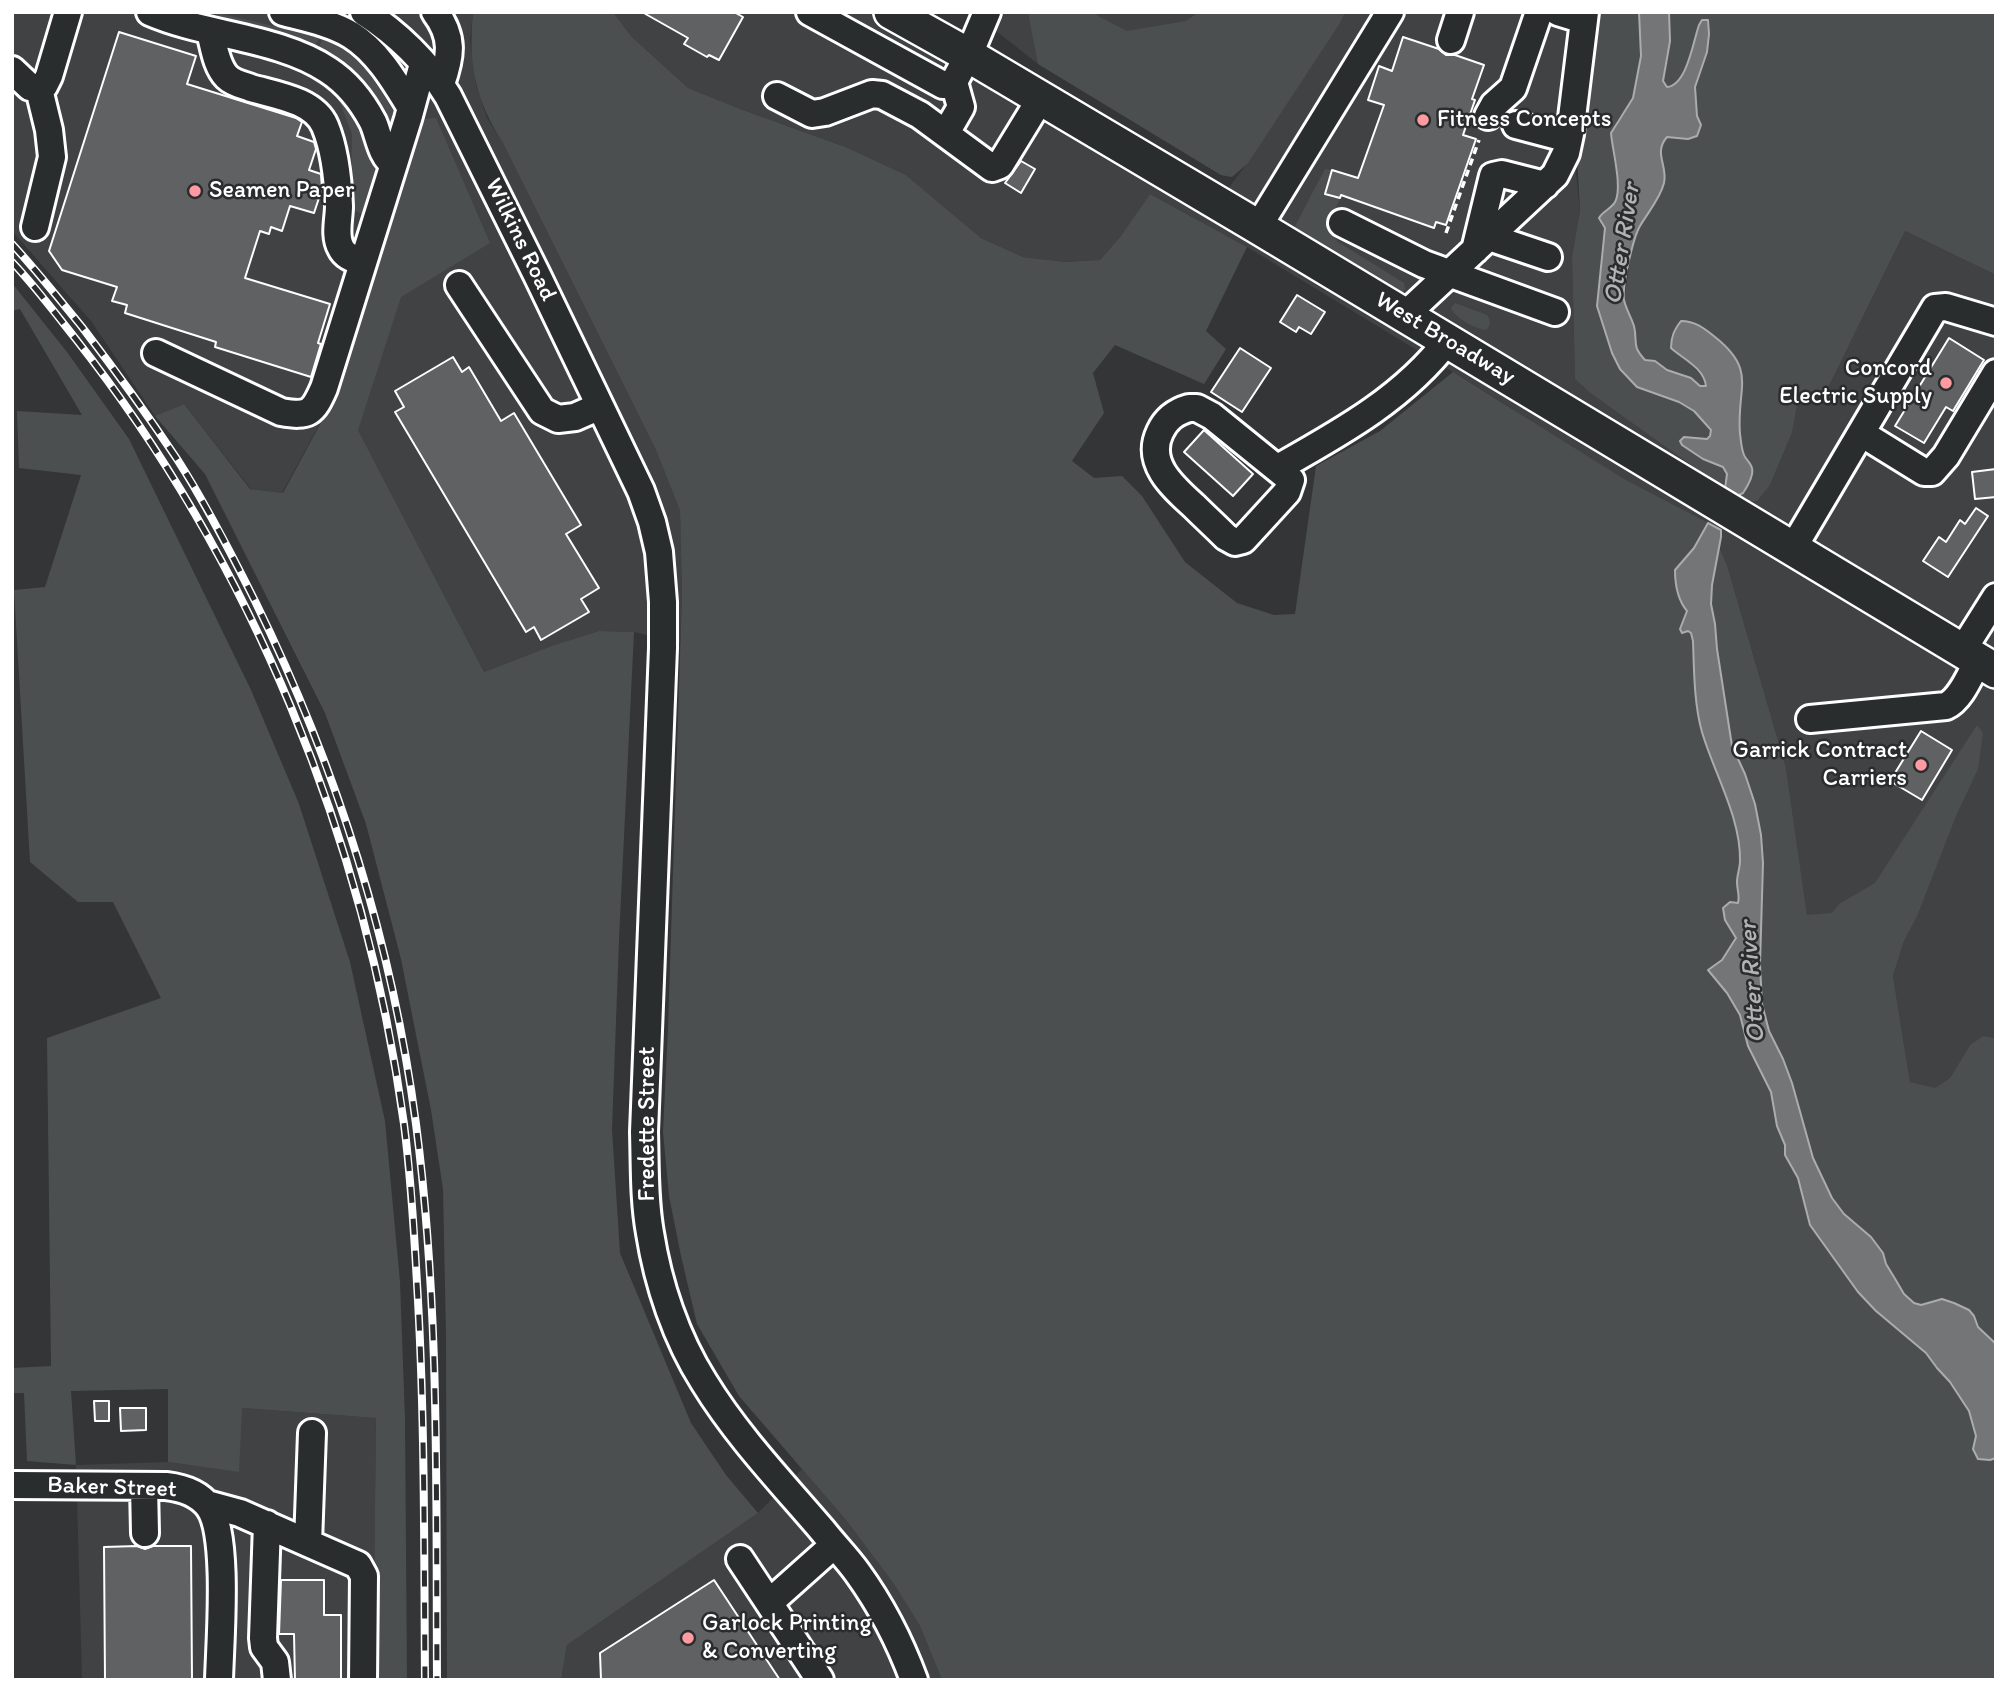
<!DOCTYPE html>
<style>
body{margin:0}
#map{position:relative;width:2008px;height:1692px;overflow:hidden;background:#333536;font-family:Itim,sans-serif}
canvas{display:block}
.frame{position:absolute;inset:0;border:14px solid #fff;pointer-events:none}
</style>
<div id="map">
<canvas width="2008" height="1692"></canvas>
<div class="frame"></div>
</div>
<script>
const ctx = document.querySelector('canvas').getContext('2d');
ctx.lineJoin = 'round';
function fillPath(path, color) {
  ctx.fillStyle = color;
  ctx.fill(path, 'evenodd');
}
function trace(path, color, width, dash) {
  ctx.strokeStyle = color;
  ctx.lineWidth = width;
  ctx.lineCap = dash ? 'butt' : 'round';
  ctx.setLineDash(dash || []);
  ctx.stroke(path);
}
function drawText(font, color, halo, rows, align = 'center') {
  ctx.font = font + ' Itim,sans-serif';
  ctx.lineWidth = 5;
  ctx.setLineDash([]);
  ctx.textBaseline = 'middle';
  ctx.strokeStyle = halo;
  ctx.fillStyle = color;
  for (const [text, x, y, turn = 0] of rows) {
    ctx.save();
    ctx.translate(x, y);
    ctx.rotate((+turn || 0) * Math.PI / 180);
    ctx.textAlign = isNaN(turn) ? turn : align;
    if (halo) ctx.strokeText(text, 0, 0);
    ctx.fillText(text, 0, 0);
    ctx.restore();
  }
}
const built = new Path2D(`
 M12,12h461l-3,27 6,46 11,33 16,25 153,307 24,61 2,82 -2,50 -46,-11 -35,-1 -45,14 -70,27 -126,-242 -28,-25 -48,88 -31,-4 -67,-85 -29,12 -64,-95 -79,-90z
 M613,12h278l327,190 27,-36 -13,11 -11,-2 -183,-111 -66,-52h624l-21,151 5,48 -8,45 3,123 14,13 163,109 18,-16 22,-52 7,-39h26l80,-163 91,44v763l-13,-2 -13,9 -20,33 -16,11 -24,-7 -17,-106 11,-35 12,-26 -77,-11 -7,10 -25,2 -21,-148 -59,-203 -8,-18 -211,-141 -55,-34 -206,-125 -97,-53 -30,43 -20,23 -35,2 -42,-5 -42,-19 -75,-63 -58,-27 -105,-38 -55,-22 -57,-52z
 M241,1408l135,10 -3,262h-291l-6,-215 92,-3 66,9z
 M802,1469l44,51 48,64 26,42 22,54h-381l6,-35 191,-132z`);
const green = new Path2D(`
 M473,12h140l18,24 57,52 55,22 105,38 58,27 75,63 42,19 42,5 35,-2 20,-23 30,-43 97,53 -41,84 20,18 -22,35 -89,-39 -22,28 11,40 -32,48 22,17 28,-2 20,20 43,66 52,41 37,12 21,-1 21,-148 64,-35 73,-59 171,107 84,44 -4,9 -8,60 52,226 -1,142 63,241 186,193v286h-1054l-22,-54 -26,-42 -48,-64 -107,-124 -42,-72 -16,-68 -12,-60 -6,-64 5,-105 14,-434 -2,-82 -24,-61 -153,-307c-28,-44 -35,-79 -30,-131z
 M1028,12h66l4,4 29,15 59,-10 13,-9h146l-5,11 -92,140 -16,14 -11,-2 -183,-111z
 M1597,12h42c1,26 4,62 -7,86 -4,10 -14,18 -17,28 -8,23 5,46 2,70 -1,7 -12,20 -16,28l4,4 -8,78 15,47 25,34 42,15 15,9 17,20 -4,8 -23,-2 -1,8 20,14 20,8 4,7 -2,15 -136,-97 -14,-13 -3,-123 8,-45 -3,-56z
 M1669,12h327v263l-91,-44 -80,163 -26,1 -7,38 -22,52 -13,16h-14l-8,-4 8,-4c4,-6 11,-17 9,-25 -1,-5 -6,-8 -8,-13 -3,-7 -3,-15 -4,-22 -4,-45 18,-62 -25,-96 -11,-9 -20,-16 -34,-15 3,10 4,31 9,40 5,10 14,12 17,24h-7l-9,-8 -24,-8 -4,-4 -18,-6 -7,-8 -4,-11v-15l-10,-27 7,-44 6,-25 19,-29 8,-16 -5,-35 8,-13 21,2 12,-14 -3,-9 -2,-29 12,-35 2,-18 -1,-14h-6l-3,5c-7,17 -12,60 -33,62l-3,-6 7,-40z
 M218,13l101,24 -5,13 -98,-30z
 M323,38c37,13 53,44 72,76v3l-4,11 -3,1 -71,-78z
 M339,90c9,13 22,26 28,40 10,22 15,68 -5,84l-9,-4 -2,-7 1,-69 -15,-39z
 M436,118l54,125 -89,54 -43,133 126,242 70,-27 45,-14 35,1 -15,307 -7,191 8,123 71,170 35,52 32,38 -191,132 -6,35h-114l-1,-344 -3,-147 -12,-79 -30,-151 -35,-135 -41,-111 -120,-239 -50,-58 29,-12 66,85 33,4 48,-89 89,-285z
 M1325,169l7,1 -7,24 15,4 -12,26 1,7 9,11 66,41 1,5 -2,5 -109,-65z
 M12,283l55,69 62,87 122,251 48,114 51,158 35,159 15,161 5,137 2,261h-34l3,-262 -134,-10 -3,64 -71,-10v-73l-97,2 5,74 -49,-4 -3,-68h-12v-25l39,-2 -4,-328 114,-40 -48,-96h-35l-48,-40 -16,-272 31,-3 36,-112 -62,-7 -2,-57 65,4 -62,-106 -8,2z
 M1455,303l32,12c4,5 4,11 -1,15 -12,-2 -30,-11 -35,-22z
 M1719,547l8,18 59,203 21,147 25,-2 7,-9 36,-21 102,-158 6,8 -5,36 -22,47 -39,100 -13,25 -11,35 17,106 25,6 15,-10 20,-33 13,-9 13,2v306l-18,-17 -4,-11 -5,-6 -15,-7 -20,-2 -13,4 -7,-2 -10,-9 -18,-30 -3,-11 -12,-16 -27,-23 -12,-16 -19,-40 -21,-75 -9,-24 -14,-28 -7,-27 -2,-77 3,-64 -2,-28 -6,-31 -10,-30 -13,-28 -15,-97 -2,-25 -4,-20 1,-19z`);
const water = new Path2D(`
 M1639,12h30l1,29 -7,40 4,6c20,-2 26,-45 32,-62l3,-5h6l1,14 -2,18 -12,35 2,29 4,9 -4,11 -9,3 -21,-2c-14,16 1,28 -3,46 -4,16 -16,29 -24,43 -7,12 -18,60 -16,74 2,9 7,17 10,26 4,17 -3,19 11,34l10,1 12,9 24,8 9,8h6c-2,-18 -23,-27 -35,-38 0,-11 3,-18 10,-27 14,0 23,7 34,16 43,34 21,51 25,97 1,6 1,14 4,21 2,5 7,8 8,13 2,8 -5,19 -9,25l-8,4 -10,-8 2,-15 -4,-7 -20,-8 -21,-14 -2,-4 4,-4 23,2 3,-3 1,-6 -17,-19 -15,-9 -42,-15 -17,-18 -8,-16 -15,-47 8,-78 -6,-10c4,-7 12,-9 16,-16 8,-14 -3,-53 -4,-69l22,-35 8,-42z
 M1708,523l13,7v7l-9,48 -1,19 4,20 2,25 15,97 13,28 10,30 6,31 2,28 -3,101 2,40 7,27 14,28 9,24 21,75 19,40 12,16 27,23 12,16 3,11 8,13 10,17 10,9 7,2 21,-6 12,4 15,7 5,6 4,11 18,17v114l-6,2 -12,-1 -5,-10 3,-13 -7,-25 -19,-29 -13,-14 -11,-15 -50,-42 -18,-19 -48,-67 -12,-47 -13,-23v-10l-8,-19 -6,-34 -23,-46 -8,-31 -13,-22 -19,-23 14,-10 14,-22 -11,-18 -2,-12 7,-6 8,1c2,-8 -1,-13 -1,-21 0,-7 3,-14 3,-21 1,-43 -26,-88 -38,-129 -8,-28 -8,-63 -9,-91l-2,-8 -3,-2 -6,2 -2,-4 7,-18c-10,-12 -12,-26 -12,-41l19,-22z`);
const building = new Path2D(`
 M642,12h92l9,5 -24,43 -10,-5 -2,2 -23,-13 4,-6z
 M119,32l77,24 -9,28 109,34 6,4 -5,14 17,6 2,7 -7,21 12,4 1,15 -8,24 -24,-7 -8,25 -11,-4 -2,7 -9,-3 -15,47 85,26 -12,39 3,1 -10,33 -96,-30 1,-5 -91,-29 2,-8 -15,-4 5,-14 -55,-17 -13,-19z
 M1403,37l36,12 7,6h9l29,10 -12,34 3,1 -12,35 13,4 -30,86 -10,-3 -2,6 -93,-33 -1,3 -15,-4 7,-24 26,8 26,-73 -16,-5 11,-34 13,5z
 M1021,161l14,8 -14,24 -16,-10z
 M1297,295l28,17 -14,22 -12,-7 -3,5 -16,-10z
 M1949,338l35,22 -31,51 -7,-4 -22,36 -29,-17z
 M1240,348l31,20 -29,44 -31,-20z
 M453,357l9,15 7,-5 32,54 13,-8 67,112 -15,9 33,54 -18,11 8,13 -48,28 -7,-13 -8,5 -131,-220 9,-5 -9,-16z
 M1204,430l49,44 -20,22 -49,-44z
 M1996,469v28l-21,2 -3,-27z
 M1976,508l12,8 -40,61 -25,-16 16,-24 7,5 14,-22 5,4z
 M1921,731l31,19 -30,50 -32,-19z
 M94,1401h15v20h-14z
 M120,1408h26v22l-25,1z
 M137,1546l8,3 8,-3h38l1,134h-87l-1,-133z
 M281,1580h43v35h17v65h-46l-1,-46h-15z
 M714,1580l66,100h-179l-1,-27z`);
const path = new Path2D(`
 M1446,233l33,-93`);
const minor = new Path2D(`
 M150,12c55,24 129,25 178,58 20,13 34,31 45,52 6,13 8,35 21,42
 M283,12c23,6 48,11 68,23 27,17 44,47 60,73
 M364,12c33,21 64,51 84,84l89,179 104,216 11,31 7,30 4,50v46l-19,484c1,34 0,68 6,101 8,51 26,105 54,149 33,54 78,101 119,149 11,14 24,27 34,41 24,33 43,70 57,108
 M435,12c19,25 16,44 6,72
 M810,12l133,73h7l4,-3 17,-32 16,-38
 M1558,12l26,8
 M210,32c4,14 6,34 17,45 6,6 16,8 24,11 24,7 63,12 74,38 10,24 13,54 14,80 0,13 -5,30 2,42 4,9 14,11 22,14
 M1451,40l9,-28
 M12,70l18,17 9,2 5,-3 5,-10 19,-64
 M777,96l35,18 13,-2 47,-18 10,1 38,20 72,53 8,-3 41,-67
 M1488,116l6,-11 19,-17 26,-76
 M1516,125l53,14
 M946,133l15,-26 -7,-25
 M1342,223l82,41 131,48
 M35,227l17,-70 -3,-27 -10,-41
 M1258,227l132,-215
 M1489,237l59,20
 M1475,250l18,-74 9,-2 43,11
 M459,285l83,126 16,8 17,-2 25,-11
 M1405,315l150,-140 11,-22 4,-19 15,-122
 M156,353l125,59c28,5 32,1 43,-24l84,-269 15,-55
 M1189,408h8l15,8 79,64 -4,12 -44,48 -8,2 -9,-5c-11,-11 -22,-21 -32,-31 -21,-19 -49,-43 -34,-74 6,-13 15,-20 29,-24z
 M1861,433l63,39h8l14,-16 50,-83
 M1278,468c62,-35 126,-70 170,-128
 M1793,548l142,-240 11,-1 50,15
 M1962,651l34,-54
 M1810,719l136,-13c15,-7 24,-31 32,-45
 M12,1485l154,1c17,2 33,7 43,21 20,28 11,135 10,173
 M144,1486l1,47
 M207,1504l33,9 118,52 6,11 -1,104
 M267,1524l-4,114 1,9 11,15 2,18
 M308,1543l4,-110
 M740,1559l80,121
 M769,1603l65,-58`);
const major = new Path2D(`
 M891,12l77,43 290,172 738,444`);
const rail = new Path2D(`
 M12,244c25,27 47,55 70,83 33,43 65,87 95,132 29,45 54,94 78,142 81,165 137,341 161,523 24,184 20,371 21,556
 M12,262c23,24 43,51 63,76 178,225 290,502 329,786 7,53 10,106 13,159 8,132 7,265 8,397`);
const markers = [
 [1423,120,7,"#ff9aa2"],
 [195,191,7,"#ff9aa2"],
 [1946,383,7,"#ff9aa2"],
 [1921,765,7,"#ff9aa2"],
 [688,1638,7,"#ff9aa2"]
];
const poiNames = [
 ["Fitness Concepts",1437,120],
 ["Seamen Paper",209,191],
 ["Concord",1932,369,"right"],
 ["Electric Supply",1932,397,"right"],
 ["Garrick Contract",1907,751,"right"],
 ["Carriers",1907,779,"right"],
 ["Garlock Printing",702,1624],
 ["& Converting",702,1652]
];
const streetNames = [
 ["Wilkins Road",520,240,64],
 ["West Broadway",1445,339,31],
 ["Fredette Street",648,1124,-90],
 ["Baker Street",112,1488,2]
];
const waterNames = [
 ["Otter River",1623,244,-81],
 ["Otter River",1753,982,-94]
];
fillPath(built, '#404243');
fillPath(green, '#4c4f50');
fillPath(water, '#737576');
trace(water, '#abacad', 2);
fillPath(building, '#5f6162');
trace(building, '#fff', 2);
trace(minor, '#fff', 32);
trace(major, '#fff', 38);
trace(path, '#fff', 3.5, [7, 5]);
trace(minor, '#2a2d2e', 26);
trace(major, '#2a2d2e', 33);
trace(rail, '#fff', 8);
trace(rail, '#2a2d2e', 5, [16]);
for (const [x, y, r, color] of markers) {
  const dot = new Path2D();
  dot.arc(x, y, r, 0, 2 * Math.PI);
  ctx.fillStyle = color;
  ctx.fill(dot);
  trace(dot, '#2a2d2e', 2.5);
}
drawText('24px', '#fff', '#2a2d2e', poiNames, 'left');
drawText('24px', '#fff', '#2a2d2e', streetNames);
drawText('italic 26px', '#b2b3b4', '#2a2d2e', waterNames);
</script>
